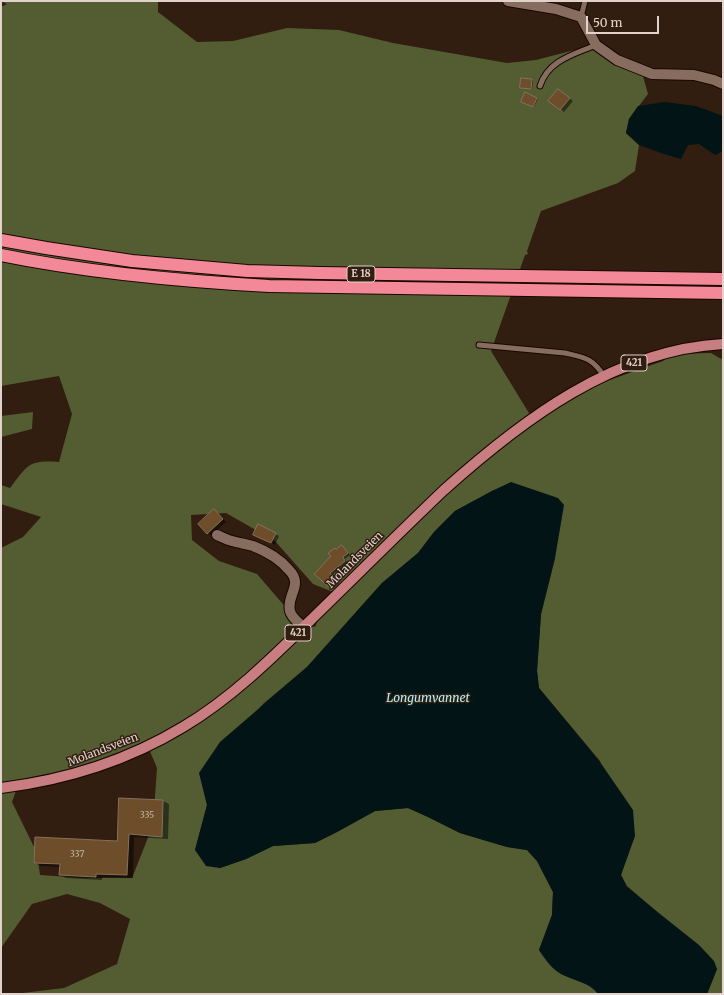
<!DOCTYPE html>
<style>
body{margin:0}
#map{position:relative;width:724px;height:995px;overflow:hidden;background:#321d11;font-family:Merriweather,serif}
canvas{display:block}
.frame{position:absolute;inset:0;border:2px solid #e1d3cb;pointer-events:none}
.scale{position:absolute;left:586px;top:16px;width:73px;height:18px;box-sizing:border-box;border:2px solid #e1d3cb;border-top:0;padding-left:5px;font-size:12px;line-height:14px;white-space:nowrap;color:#e1d3cb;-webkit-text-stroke:3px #321d11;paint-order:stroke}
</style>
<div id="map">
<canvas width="724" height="995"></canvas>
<div class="frame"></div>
<div class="scale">50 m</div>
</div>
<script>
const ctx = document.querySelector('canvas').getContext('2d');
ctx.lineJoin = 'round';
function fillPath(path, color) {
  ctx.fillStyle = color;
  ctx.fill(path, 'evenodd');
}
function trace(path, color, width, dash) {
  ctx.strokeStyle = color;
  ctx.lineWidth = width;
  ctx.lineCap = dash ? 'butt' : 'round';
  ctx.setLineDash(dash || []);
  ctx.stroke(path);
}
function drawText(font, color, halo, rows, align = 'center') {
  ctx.font = font + ' Merriweather,serif';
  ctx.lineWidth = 3;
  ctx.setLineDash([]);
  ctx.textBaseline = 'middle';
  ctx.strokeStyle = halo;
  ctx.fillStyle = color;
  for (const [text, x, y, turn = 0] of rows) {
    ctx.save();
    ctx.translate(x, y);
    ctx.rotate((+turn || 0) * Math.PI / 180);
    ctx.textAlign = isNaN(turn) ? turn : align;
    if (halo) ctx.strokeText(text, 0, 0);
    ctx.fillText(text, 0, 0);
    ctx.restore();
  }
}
const forest = new Path2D(`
 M1,1h157v11l39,30 36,-1 54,-13 52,2 54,13 114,20 29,-3 54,-14 51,23 7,25 -19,25 -3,14 13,12 -4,26 -17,12 -77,28 -14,40 1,3 -3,1 -34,96 41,67 72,-36 59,-21 7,-7 41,-1 12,7v634h-16l10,-25 -62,-59 -28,-24 -6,-11 5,-17 -26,-97 -61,-73 -2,-17 4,-57 14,-56 -44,-75 -19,8 -37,20 -21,21 -16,21 -36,30 -75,84 -43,36 -64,70 7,32 -12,45 25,18 26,-9 27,-13 42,-3 22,-11 38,-21 33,-3 20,9 32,16 47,14 20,3 10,11 16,31 -1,23 -13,35 22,24 32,13 5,7h-584l50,-6 53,-24 13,-45 -30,-16 -33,-9 -35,10 -31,44v-400l22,-11 18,-20 -40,-13v-19l9,3c18,-23 18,-28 49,-26l13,-48 -13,-38 -58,10v-379l6,-3zM226,513l49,28 38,43 20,8 -7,9 -11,26 -21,-10 -37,-43 -38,-13 -27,-21 -1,-25zM149,749l8,19 -4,57 -21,53h-49l-43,-3 -3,-22 -25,-51 6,-17z
 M33,412l-1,17 -31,8v-21z`);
const water = new Path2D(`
 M665,102l31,4 27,10v35l-8,4 -16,-11 -11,1 -7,14 -17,-5 -25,-9 -13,-12 3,-14 9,-13z
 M511,482l47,16 6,7 -9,53 -14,56 -4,57 2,17 61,74 33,48 2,26 -14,39 6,12 28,23 44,35 15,16 3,8 -10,25h-109c-9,-12 -23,-13 -35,-19 -11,-5 -18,-16 -24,-25l13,-35 1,-23 -16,-31 -10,-11 -20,-3 -47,-14 -32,-16 -20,-9 -33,3 -38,21 -22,11 -42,3 -27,13 -26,9 -14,-2 -11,-16 12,-45 -8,-32 21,-31 87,-75 75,-84 36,-30 16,-21 21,-21 37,-20z`);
const shadow = new Path2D(`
 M532,80l1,1 -1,8 -10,-2z
 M558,90l15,11 -9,11 -14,-12z
 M526,94l12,5 -4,8 -12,-6z
 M214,511l4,2 8,9 -15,13 -4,-2z
 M275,534l4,2 -4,9 -17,-9z
 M342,546l8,9 -5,4 3,4 -16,12 7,8 -5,5 -19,-14z
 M163,801l6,3 -1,35 -34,-2 -1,41 -31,-1v3l-36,-2 -6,-3 1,-8 -20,-1 -6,-3 83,-21z`);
const building = new Path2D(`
 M521,78l11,1 -1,10 -11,-1z
 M558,89l12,9 -10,12 -12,-9z
 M525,92l12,6 -4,9 -12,-5z
 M214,509l9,10 -16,15 -9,-10z
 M258,524l18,9 -5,10 -18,-8z
 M342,545l6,8 -5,4 2,4 -15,12 7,8 -7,7 -16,-14 17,-18 -3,-3 7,-5 1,1z
 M119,798l44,2 -1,37 -33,-3 -2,41 -31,-1v3l-37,-2 1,-11 -26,-1 1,-26 82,4z`);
const lane = new Path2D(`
 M581,17l4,-16
 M540,86c8,-26 35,-32 56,-41
 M479,345l86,8c21,5 27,5 39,23`);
const street = new Path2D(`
 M508,1l48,8 25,8 15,28 21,15 35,14 42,1 20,5 9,4
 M217,535c5,2 10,5 15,6 7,2 14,3 21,5 13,5 27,13 36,24 15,15 -3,25 1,41 1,6 9,12 13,16`);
const primary = new Path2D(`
 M1,788c64,-8 126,-27 182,-61 52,-31 95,-75 138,-117 41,-40 81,-80 123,-120 78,-70 170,-140 279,-146`);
const highway = new Path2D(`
 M1,240l45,8 86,13 115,10 72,2 404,6
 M1,255c88,18 178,26 268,31l454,7`);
const numberNames = [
 ["335",147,815],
 ["337",77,854]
];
const shields = [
 [361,274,28],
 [634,363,26],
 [298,633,26]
];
const shieldNames = [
 ["E 18",361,274],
 ["421",634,363],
 ["421",298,633]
];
const streetNames = [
 ["Molandsveien",355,560,-45],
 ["Molandsveien",103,750,-21]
];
const waterNames = [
 ["Longumvannet",428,699]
];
fillPath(forest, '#535d31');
fillPath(water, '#021416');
fillPath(shadow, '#0007');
fillPath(building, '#6e4e2a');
trace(building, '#85715d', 1);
trace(lane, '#190700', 7);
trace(street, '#190700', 12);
trace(primary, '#190700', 12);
trace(highway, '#190700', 14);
trace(lane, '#876d5f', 5);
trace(street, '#876d5f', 10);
trace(primary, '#c87e81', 10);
trace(highway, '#f38998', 12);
drawText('9px', '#c4b2a3', null, numberNames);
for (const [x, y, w] of shields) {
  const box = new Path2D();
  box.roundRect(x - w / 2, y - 8, w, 16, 3);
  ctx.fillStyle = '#321d11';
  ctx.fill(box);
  trace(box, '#e1d3cb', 1);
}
drawText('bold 10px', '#e1d3cb', null, shieldNames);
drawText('11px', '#e1d3cb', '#321d11', streetNames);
drawText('italic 12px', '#a5f3fb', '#321d11', waterNames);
</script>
